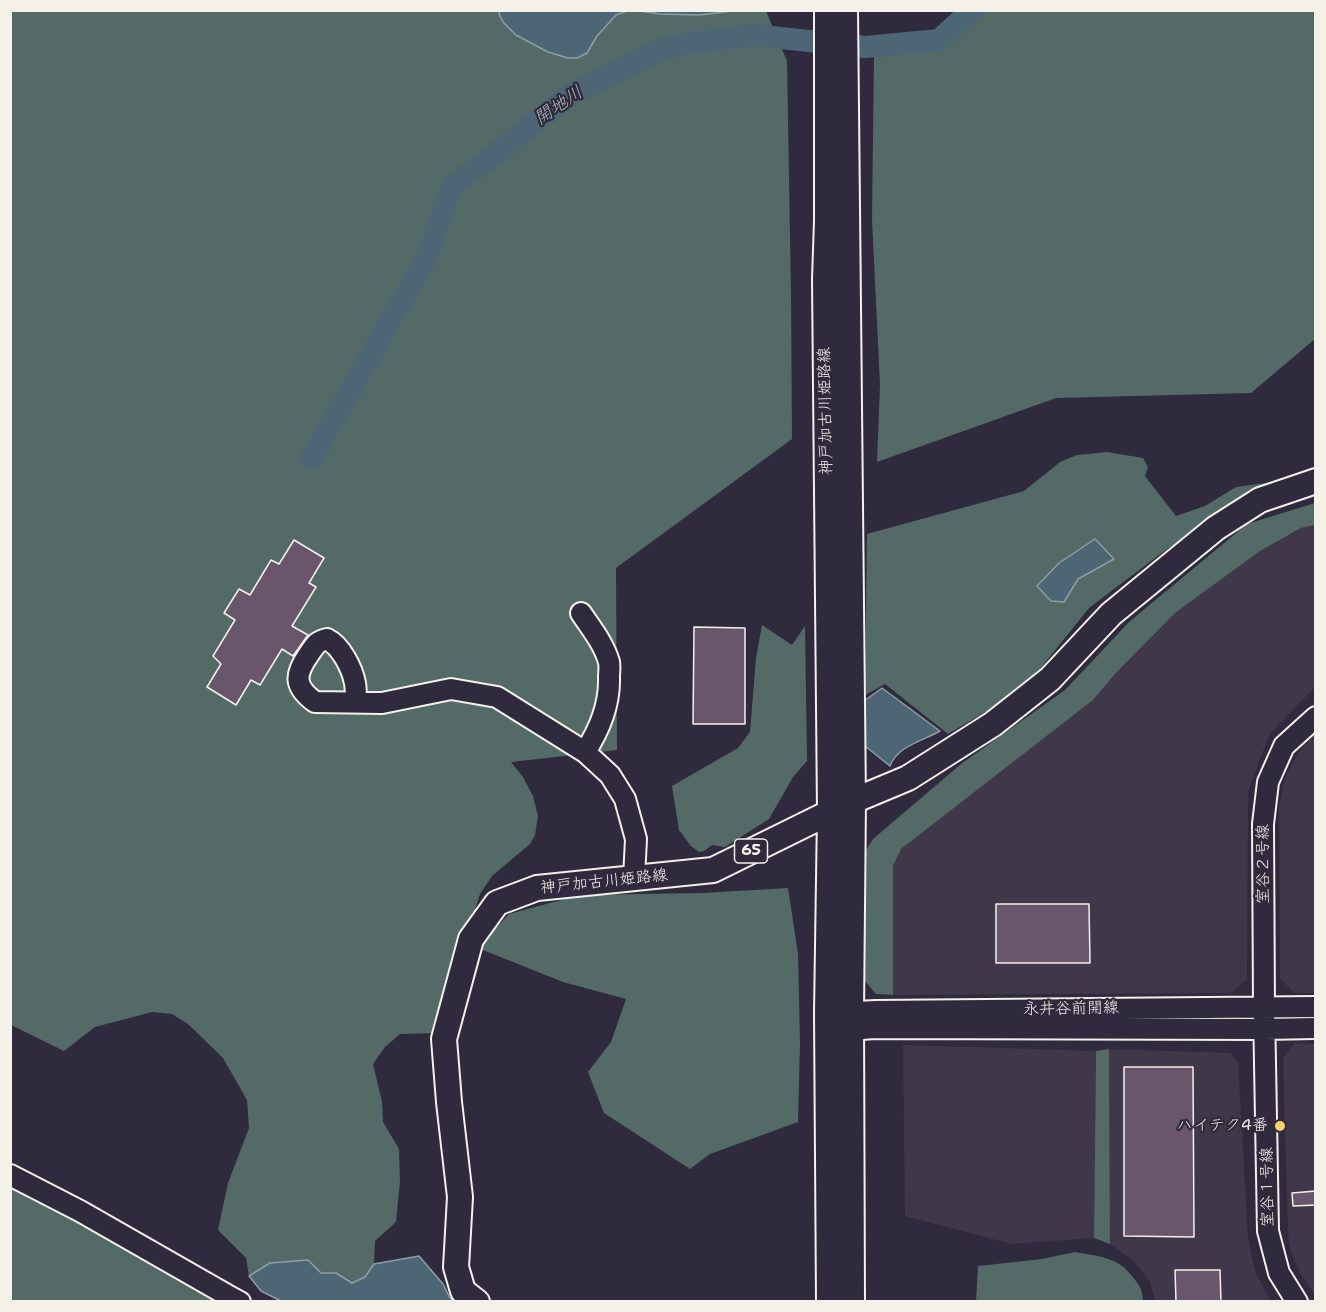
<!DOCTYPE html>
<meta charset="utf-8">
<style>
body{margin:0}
#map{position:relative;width:1326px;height:1312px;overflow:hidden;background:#2f2a3d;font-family:"Shantell Sans",sans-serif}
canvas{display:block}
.frame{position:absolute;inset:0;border:12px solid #f4f1e8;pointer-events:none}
</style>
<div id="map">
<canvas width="1326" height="1312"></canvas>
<div class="frame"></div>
</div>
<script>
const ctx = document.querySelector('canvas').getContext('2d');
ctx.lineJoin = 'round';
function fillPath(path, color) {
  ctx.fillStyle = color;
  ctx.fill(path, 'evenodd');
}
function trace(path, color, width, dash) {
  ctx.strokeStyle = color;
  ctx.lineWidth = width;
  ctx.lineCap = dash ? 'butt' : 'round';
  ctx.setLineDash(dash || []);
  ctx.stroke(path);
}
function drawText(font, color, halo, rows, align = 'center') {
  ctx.font = font + ' "Shantell Sans","Klee One",sans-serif';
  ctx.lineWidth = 4.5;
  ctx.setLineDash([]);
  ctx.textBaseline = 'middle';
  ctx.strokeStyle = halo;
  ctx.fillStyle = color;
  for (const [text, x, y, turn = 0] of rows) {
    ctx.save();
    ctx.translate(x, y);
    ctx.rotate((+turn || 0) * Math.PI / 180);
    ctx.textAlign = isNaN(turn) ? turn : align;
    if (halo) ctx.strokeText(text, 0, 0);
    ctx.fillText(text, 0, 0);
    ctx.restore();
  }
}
const built = new Path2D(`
 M1315,525v162l-46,48 -21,57 -1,187 -16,14 -338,2v-129l8,-17 192,-149 22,-26 60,-61 85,-62 41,-23z
 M1315,735v258h-21l-14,-15 -1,-169 5,-29 15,-29z
 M1295,1043l20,1v251l-15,-22 -9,-21 -3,-18 -5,-176z
 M903,1045l193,6 -2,187 -82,6 -107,-28z
 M1109,1049l121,4 8,9 10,176 7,34 16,29h-116l-5,-19 -16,-21 -24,-17z`);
const green = new Path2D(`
 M10,11h756l21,50 4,234 1,144 -176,129 1,182 -106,12 12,15 10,19 5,20 -3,19 -5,9 -38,32 -12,18 -44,139 -36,1 -15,13 -12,17 9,38 1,20 16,27 1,32 -4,41 -21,19 -1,23 -8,13 -14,6 -16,-10h-14l-52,-10 -21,13 -3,-18 -28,-28 10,-47 21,-55 -2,-28 -24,-42 -35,-34 -16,-10 -20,-2 -57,15 -31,24 -53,-26z
 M985,11h330v328l-64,54 -195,5 -179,64 3,-77 -8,-166 2,-164 93,-32z
 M1107,452l36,6 5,9 -3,9 31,40 29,-10 31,-19 44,-6 -37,15 -80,56 -74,56 -49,61 -48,39 -44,26 -63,-50 -20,11 2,-161 157,-43 36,-29 17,-7zM1095,539l19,20 -36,20 -14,23 -13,-1 -14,-15z
 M1315,503v22l-14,3 -41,23 -85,62 -60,61 -22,26 -192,149 -8,17v129l-17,-1 -12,-14 -2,-124 11,-17 88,-75 104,-74 64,-68 118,-98z
 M762,625l30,20 13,-19 2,135 -14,16 -24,42 -44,28 -13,-2 -8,6 -5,1 -8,-6 -12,-16 -7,-44 66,-38 12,-16 6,-74z
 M788,888l10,66 2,89 -2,79 -88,32 -20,15 -86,-56 -16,-41 23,-30 15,-43 -63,-17 -85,-34 31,-34 71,-19 122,-2z
 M1109,1049l1,195 -16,-6 2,-187z
 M11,1187l75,37 130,77 -205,1z
 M1075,1252c22,4 43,5 57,24 8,10 10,12 11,25h-167l2,-35 64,-7z`);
const water = new Path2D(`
 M500,10h127v1l-11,4 -19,21 -10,17 -10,5h-9l-20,-6 -32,-17 -13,-13 -4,-8z
 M639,11l93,-1v1l-32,4 -40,-1z
 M1095,539l19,20 -36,20 -14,23 -13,-1 -14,-15 22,-23z
 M882,688l58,43c-17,10 -43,15 -50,35l-25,-20 -1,-45z
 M419,1256l24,28 7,14 3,3h-172l-20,-10 -12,-15 21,-13 38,-3 13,13h15l16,10 13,-6 9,-13z`);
const river = new Path2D(`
 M311,459l116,-202 25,-72 28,-19 91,-72 98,-48 84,-11 112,12 74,-7 33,-30`);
const building = new Path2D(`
 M294,540l30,18 -15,25 7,4 -24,39 16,9 -15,21 -11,-7 -22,36 -9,-5 -15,25 -29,-18 14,-23 -8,-8 22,-36 -11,-7 15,-24 11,6 21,-35 8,4z
 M694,627l51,1v96h-52z
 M996,904h93l1,59h-94z
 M1124,1067h69l1,170 -70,-1z
 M1316,1191v14l-23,1 -1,-13z
 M1175,1270h45l1,32h-45z`);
const minor = new Path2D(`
 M581,613c10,15 23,31 28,49 1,5 0,10 0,15 1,28 -9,52 -24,75
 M356,702c0,-6 0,-13 -1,-19 -3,-15 -14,-37 -28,-44 -11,3 -11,5 -18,15 -14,20 -16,32 6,48l67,1 69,-14 46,8 88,55 25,23 15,24 11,40 -2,39
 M836,1013l40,-2 440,-4
 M838,1031l36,-3 391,1 51,-1
 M10,1175l70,36 147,84 13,7
 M1297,1302l-18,-29 -11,-42 -4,-224 -1,-183 5,-42 16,-36 32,-29`);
const major = new Path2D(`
 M827,10v211l-2,58 5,533 -3,201 2,289
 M845,10l8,791 -2,212 1,289
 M477,1302l-14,-11 -7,-24 4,-70 -11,-95 -5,-63 27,-100 26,-36 40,-15 176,-18 140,-69 55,-23 85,-54 57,-45 61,-65 105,-86 44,-28 56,-19`);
const markers = [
 [1280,1126,6,"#ffd166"]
];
const shields = [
 [751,851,33]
];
const shieldNames = [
 ["65",751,851]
];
const streetNames = [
 ["神戸加古川姫路線",826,411,-91],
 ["室谷２号線",1264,864,-90],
 ["神戸加古川姫路線",604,882,-6],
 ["永井谷前開線",1071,1009,-1],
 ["室谷１号線",1268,1187,-91]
];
const poiNames = [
 ["ハイテク4番",1268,1126]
];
const waterNames = [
 ["開地川",559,106,-34]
];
fillPath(built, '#40374b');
fillPath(green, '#546a66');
fillPath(water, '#4c6675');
trace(water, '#8f9ea3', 1.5);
trace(river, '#4c6675', 22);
fillPath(building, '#69556c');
trace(building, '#f4f1e8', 1.5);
trace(minor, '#f4f1e8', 24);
trace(major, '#f4f1e8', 28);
trace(minor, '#2f2a3d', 20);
trace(major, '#2f2a3d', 24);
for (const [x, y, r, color] of markers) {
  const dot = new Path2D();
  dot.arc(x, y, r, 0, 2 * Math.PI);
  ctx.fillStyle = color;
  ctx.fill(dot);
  trace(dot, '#2f2a3d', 2);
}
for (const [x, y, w] of shields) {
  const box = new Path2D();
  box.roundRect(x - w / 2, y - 12, w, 24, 4.5);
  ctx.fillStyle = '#2f2a3d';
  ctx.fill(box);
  trace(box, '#f4f1e8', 1.5);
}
drawText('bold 15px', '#f4f1e8', null, shieldNames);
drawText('16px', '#f4f1e8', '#2f2a3d', streetNames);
drawText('16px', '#f4f1e8', '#2f2a3d', poiNames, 'right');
drawText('italic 18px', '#b1b9ba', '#2f2a3d', waterNames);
</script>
